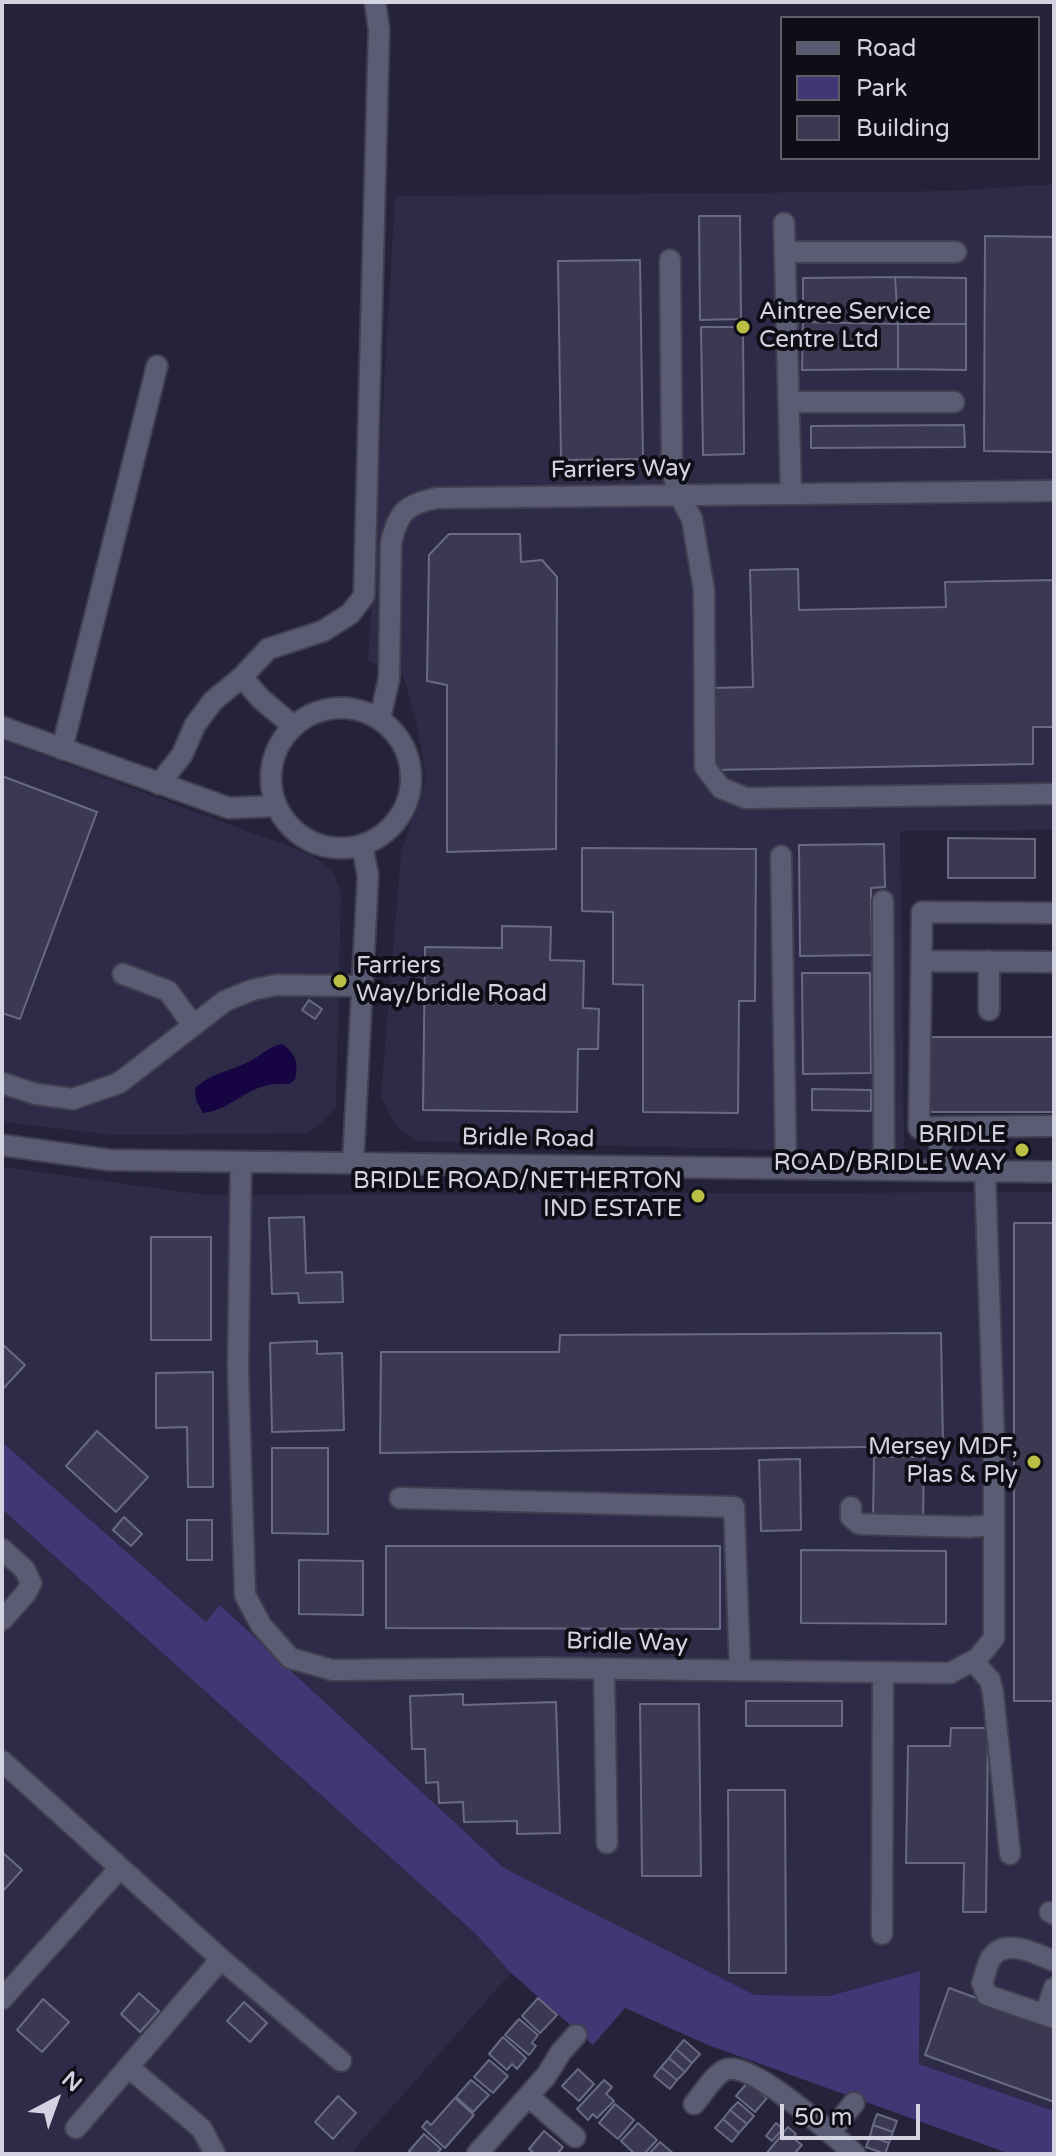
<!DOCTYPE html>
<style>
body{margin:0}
#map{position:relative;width:1056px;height:2156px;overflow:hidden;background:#242339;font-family:"Varela Round",sans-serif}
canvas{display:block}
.frame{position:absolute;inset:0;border:4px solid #d3d3e1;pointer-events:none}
.legend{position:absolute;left:780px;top:16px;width:260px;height:144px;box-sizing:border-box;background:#0e0e17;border:2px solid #5d5d68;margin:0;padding:10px 14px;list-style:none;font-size:24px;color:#d3d3e1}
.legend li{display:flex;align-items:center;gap:16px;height:40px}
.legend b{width:40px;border:2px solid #5d5d68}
.north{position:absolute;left:16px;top:2060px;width:80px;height:80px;-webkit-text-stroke:6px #0e0e17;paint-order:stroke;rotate:41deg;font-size:22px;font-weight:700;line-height:32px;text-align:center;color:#d3d3e1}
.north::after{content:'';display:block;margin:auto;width:28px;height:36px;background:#d3d3e1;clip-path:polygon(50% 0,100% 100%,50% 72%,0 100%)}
.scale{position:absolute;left:780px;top:2104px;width:140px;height:36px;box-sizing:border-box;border:4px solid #d3d3e1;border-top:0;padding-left:10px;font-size:24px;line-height:28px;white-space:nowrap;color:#d3d3e1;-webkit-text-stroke:6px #0e0e17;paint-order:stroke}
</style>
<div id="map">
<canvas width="1056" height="2156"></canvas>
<div class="frame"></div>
<ul class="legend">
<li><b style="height:10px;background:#5c5b74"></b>Road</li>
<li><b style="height:22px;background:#3f3874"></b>Park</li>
<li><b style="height:22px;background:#3a3951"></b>Building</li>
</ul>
<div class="north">N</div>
<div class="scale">50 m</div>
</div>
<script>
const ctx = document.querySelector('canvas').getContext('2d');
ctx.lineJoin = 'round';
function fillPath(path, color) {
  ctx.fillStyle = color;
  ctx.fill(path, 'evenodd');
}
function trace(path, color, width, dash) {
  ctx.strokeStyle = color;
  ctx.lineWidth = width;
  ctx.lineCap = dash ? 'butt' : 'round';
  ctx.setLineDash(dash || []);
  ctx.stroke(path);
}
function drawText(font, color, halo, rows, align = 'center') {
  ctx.font = font + ' "Varela Round",sans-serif';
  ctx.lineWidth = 8;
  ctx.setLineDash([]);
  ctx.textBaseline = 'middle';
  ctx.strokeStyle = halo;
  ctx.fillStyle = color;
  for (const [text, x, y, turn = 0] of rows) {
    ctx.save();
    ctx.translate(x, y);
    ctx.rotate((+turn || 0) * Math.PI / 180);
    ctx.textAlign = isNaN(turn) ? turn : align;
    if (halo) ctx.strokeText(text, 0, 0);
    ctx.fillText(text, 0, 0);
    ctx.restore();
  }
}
const built = new Path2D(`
 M1054,184v646l-154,1 4,322 -486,-12 -23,-16 -14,-29 20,-243 25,-74 -9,-53 -13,-48 -36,-17 27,-465 555,-5z
 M2,740l310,115 21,17 8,20 -5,215 -15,17 -15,9 -192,2 -112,-13z
 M2,1167l204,28 848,-3v919l-135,-47 1,-93 -91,25 -74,-1 -251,-127 -283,-263 -15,17 -204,-180z
 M2,1509l475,425 34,39 -161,181h-348z`);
const green = new Path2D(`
 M2,1442l204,180 14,-17 284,263 251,127 74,1 91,-25 -1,93 135,47v43h-44l-302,-109 -83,-37 -32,37 -82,-72 -35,-39 -474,-425z`);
const water = new Path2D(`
 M282,1044c14,10 17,19 13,36l-6,4c-43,-3 -52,25 -86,29l-7,-13 -1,-12c20,-17 32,-15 53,-26 13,-6 21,-16 34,-18z`);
const building = new Path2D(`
 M699,216h41l1,103 -41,1z
 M985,236l69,1v215l-70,-1z
 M640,260l3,199 -82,1 -3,-199z
 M895,277l3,47 -95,-2v-44z
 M895,277l71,1v46h-68z
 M803,322l95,2v45l-96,1z
 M898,324h68v46l-68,-1z
 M701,327h42l1,127 -41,1z
 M964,425l1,22 -154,1v-22z
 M449,534h71l1,28 21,-2 15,17 -1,272 -109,3v-167l-20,-4 2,-126z
 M798,569l1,41 147,-3 -1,-25 109,-2v147h-21v37l-318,6 -2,-82 40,-1 -3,-117z
 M2,776l95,36 -77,207 -18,-6z
 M948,838l87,1v39h-87z
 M884,844l1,43 -14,1 1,67 -72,1 -1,-111z
 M582,848l174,1 -1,152h-16l-1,112 -95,-1v-127l-30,-1v-72l-31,-1z
 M502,926l49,1 -1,33 34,1 -1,47 16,1 -1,40h-20l-1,63 -154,-2 2,-163 77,1z
 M802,973h68l1,100 -68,1z
 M309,1000l13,9 -7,10 -13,-9z
 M930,1037h124v75h-126z
 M812,1089l59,1v21l-59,-1z
 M304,1217l2,56 36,-1 1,30 -44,1 -1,-10 -26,1 -3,-76z
 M1014,1223h40v478h-40z
 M151,1237h60v103h-60z
 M941,1333l2,113 -563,7 1,-101h178l1,-17z
 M317,1341v13l25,-1 2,77 -72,2 -2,-89z
 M2,1344l23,21 -23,25z
 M213,1372v115h-25l-1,-60 -31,1v-55z
 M97,1431l51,46 -32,35 -50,-46z
 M272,1448h56v86l-56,-1z
 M874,1457h50l-1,64 -50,-1z
 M800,1459l1,71 -40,1 -2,-71z
 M124,1517l18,17 -11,12 -18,-16z
 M187,1520h25v40h-25z
 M386,1546h334v83l-334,-1z
 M801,1550l145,1v73l-145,-1z
 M299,1560l64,1v54l-64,-1z
 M463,1694v11l93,-3 4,131 -43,1v-13l-53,1 -1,-20 -24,1 -1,-21 -12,1 -1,-34h-13l-2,-53z
 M746,1701h96v25h-96z
 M640,1704h59l2,172h-59z
 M951,1728h37l-2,184h-23l1,-49h-58l2,-117h42z
 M728,1790h57l1,183h-57z
 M2,1852l20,18 -20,22z
 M949,1988l105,38v76l-129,-47z
 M139,1993l20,18 -19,21 -19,-18z
 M538,1998l19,17 -17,18 -18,-17z
 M43,1999l26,23 -27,30 -25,-22z
 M244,2002l23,21 -17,19 -23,-21z
 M519,2019l19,16 -6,8 4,3 -7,9 -24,-20z
 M503,2037l23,21 -9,11 -5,-5 -5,6 -18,-16z
 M684,2040l16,14 -8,9 -16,-14z
 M676,2049l16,14 -7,9 -16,-14z
 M669,2058l16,14 -8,8 -16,-13z
 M489,2060l19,16 -15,17 -19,-16z
 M661,2067l16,13 -7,9 -16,-13z
 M578,2069l16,15 -15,17 -17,-15z
 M471,2080l18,15 -16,17 -17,-15z
 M604,2080l8,7 -6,7 8,7 -17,17 -4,-4 -5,6 -11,-11z
 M748,2082l19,16 -12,14 -19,-16z
 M338,2096l18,17 -23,26 -18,-17z
 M455,2098l19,17 -29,33 -23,-21 5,-6 4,4z
 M738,2102l16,14 -7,8 -17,-14z
 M615,2104l19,16 -16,19 -19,-16z
 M730,2110l17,14 -8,9 -16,-14z
 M877,2114l20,7 -4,11 -20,-7z
 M723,2119l16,14 -7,9 -17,-14z
 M638,2123l19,17 -13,14h-9l-14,-13z
 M776,2123l7,6 -11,12 -6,-5z
 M873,2125l20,7 -4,11 -19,-7z
 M788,2127l8,7 -3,4 9,7 -8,9h-28z
 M544,2131l19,16 -6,7h-22l-6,-5z
 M424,2134l17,15 -5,5h-23l-4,-3z
 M870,2136l19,7 -4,11 -19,-7z
 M660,2142l14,12h-25z`);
const minor = new Path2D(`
 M784,223l7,271
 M785,252h171
 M670,260l2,210 7,25 13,24 12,71 1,177 16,21 25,10 308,-4
 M789,402h165
 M242,677l18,21 33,28
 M271 778a70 70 0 1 1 140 0a70 70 0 1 1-140 0Z
 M380,718l9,-39 2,-136c7,-31 15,-39 46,-45l617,-7
 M2,727l227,81 47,-2
 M62,749l95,-383
 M159,784l23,-29 13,-30 18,-24 29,-24 26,-28 55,-18 27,-17 14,-18 15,-567 -4,-27
 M781,856l5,313
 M883,901l1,269
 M922,961l132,1
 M123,974l45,17 25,34
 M989,1010v-49
 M2,1083l34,11 37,5 46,-16 106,-82 27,-11 24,-5 86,1
 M940,1127l-21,1 3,-216 132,1
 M2,1145l107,15 945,12
 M241,1163l-3,206 7,226 16,30 29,33 42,12 212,-2 406,5 28,-15 16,-20v-197l-9,-270
 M353,1163l15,-288 -6,-29
 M940,1171v-44l114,-1
 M400,1498l334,9 6,163
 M851,1507v10l8,7 111,3 22,-2
 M2,1549l23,21 6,13 -5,10 -24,27
 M973,1661l17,19 3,13 17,161
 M604,1669l3,174
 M2,1761l219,198 120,102
 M1050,1912l4,2
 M882,1934l1,-261
 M1054,1961c-17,-7 -49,-24 -63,-3 -4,6 -6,18 -9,25l5,12 67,23
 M2,1999l118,-131
 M1045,2015l9,-27
 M128,2067l74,62 13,25
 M528,2096l47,41
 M694,2104c9,-10 21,-32 34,-35 27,-5 106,67 127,85
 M76,2128l145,-169
 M830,2132l24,-29
 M477,2154l69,-78 15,-24 15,-17`);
const markers = [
 [743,327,8,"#bbc045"],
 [340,981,8,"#bbc045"],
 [1022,1150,8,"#bbc045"],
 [698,1196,8,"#bbc045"],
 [1034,1462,8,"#bbc045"]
];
const poiNames = [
 ["Aintree Service",759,313,"left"],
 ["Centre Ltd",759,341,"left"],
 ["Farriers",356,967,"left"],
 ["Way/bridle Road",356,995,"left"],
 ["BRIDLE",1006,1136],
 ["ROAD/BRIDLE WAY",1006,1164],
 ["BRIDLE ROAD/NETHERTON",682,1182],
 ["IND ESTATE",682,1210],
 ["Mersey MDF,",1018,1448],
 ["Plas & Ply",1018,1476]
];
const streetNames = [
 ["Farriers Way",621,470,-1],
 ["Bridle Road",528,1139,1],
 ["Bridle Way",627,1643,1]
];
fillPath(built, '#2d2b47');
fillPath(green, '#3f3874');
fillPath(water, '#160542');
fillPath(building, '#3a3951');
trace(building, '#6a6983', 2);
trace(minor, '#414051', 24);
trace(minor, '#5c5b74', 20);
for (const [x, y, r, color] of markers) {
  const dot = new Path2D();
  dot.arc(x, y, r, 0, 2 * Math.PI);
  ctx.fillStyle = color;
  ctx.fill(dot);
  trace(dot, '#0e0e17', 3);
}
drawText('24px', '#d3d3e1', '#0e0e17', poiNames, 'right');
drawText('24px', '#d3d3e1', '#0e0e17', streetNames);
</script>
